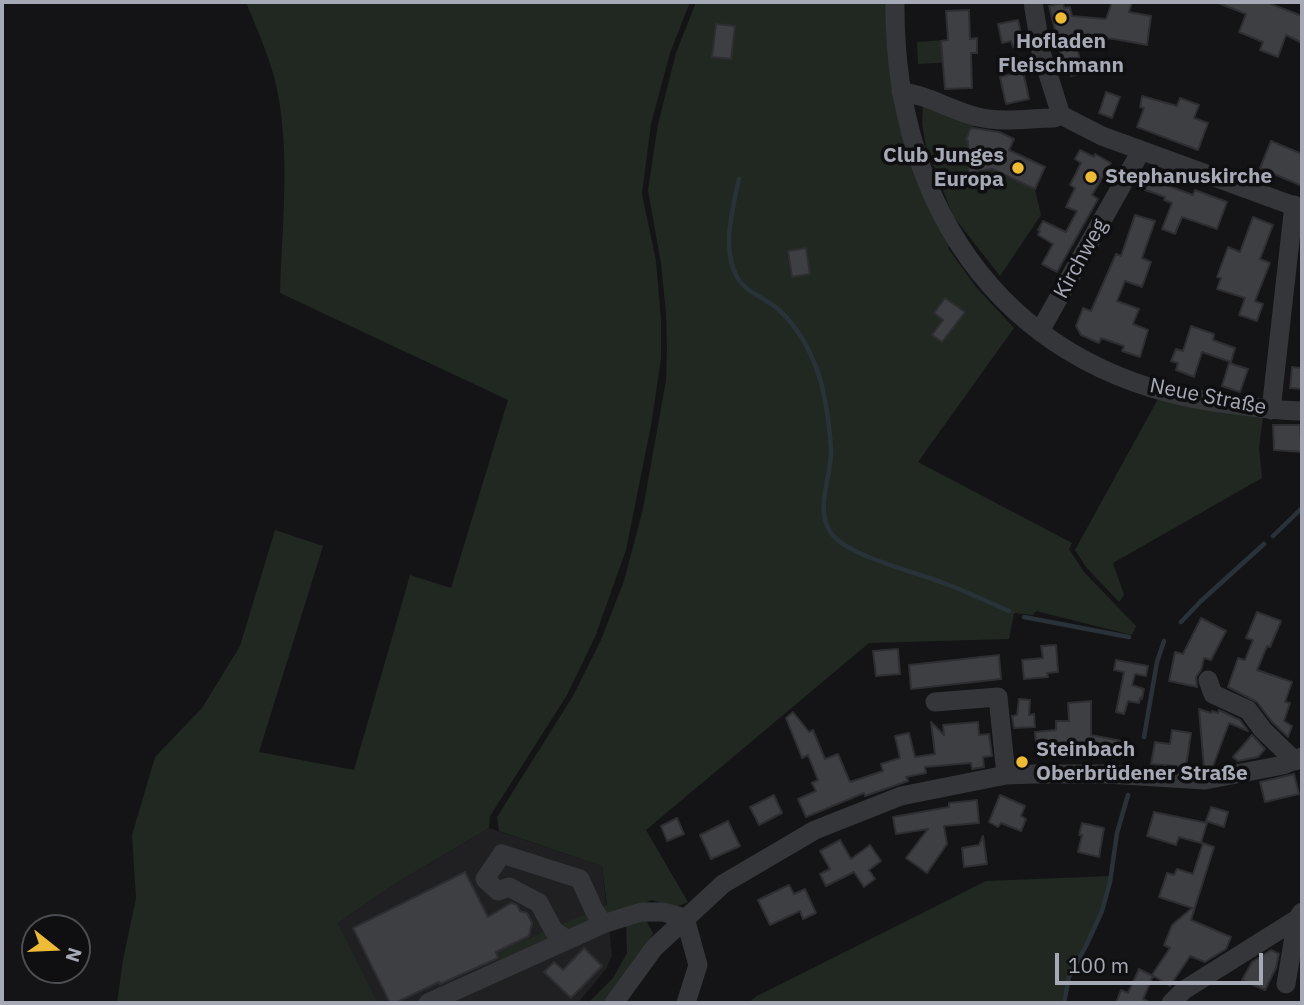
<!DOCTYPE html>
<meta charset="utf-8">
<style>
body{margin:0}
#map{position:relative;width:1304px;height:1005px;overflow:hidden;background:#141416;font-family:"IBM Plex Sans",sans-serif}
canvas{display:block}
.frame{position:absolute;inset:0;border:4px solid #a6aab6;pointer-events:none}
.north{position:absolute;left:21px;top:914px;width:70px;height:70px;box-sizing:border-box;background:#0f0f11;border:2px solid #4b4d53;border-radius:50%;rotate:108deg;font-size:19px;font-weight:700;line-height:28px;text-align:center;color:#a6aab6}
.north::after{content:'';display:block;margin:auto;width:24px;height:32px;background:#edbb35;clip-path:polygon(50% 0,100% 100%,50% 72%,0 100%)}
.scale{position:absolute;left:1055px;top:953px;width:208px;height:32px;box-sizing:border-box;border:4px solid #a6aab6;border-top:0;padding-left:9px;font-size:21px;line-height:24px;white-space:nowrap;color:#a6aab6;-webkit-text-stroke:5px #0f0f11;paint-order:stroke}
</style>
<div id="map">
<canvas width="1304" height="1005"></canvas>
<div class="frame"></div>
<div class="north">N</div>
<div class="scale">100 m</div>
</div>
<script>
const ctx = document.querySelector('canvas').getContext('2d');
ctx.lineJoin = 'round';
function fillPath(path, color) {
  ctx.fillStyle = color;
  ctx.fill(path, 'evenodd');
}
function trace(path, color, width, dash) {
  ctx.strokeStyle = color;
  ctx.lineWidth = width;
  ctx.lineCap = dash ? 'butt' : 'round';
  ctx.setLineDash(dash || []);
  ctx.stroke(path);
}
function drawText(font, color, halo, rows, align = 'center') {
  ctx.font = font + ' "IBM Plex Sans",sans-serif';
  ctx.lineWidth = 7;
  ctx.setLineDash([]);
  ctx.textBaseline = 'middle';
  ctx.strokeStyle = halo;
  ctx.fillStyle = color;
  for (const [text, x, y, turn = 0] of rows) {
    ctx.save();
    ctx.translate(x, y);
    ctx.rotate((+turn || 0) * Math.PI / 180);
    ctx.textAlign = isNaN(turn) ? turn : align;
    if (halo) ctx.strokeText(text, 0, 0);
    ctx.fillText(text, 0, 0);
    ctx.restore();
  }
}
const built = new Path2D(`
 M489,828l113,38 10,90 -6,13 -28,34h-200l-40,-80 58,-40z`);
const green = new Path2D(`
 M246,2h444l-20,51 -19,71 -9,70 14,67 5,59v38l-9,62 -26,130 -31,87 -28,58 -77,121 -1,12 -93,55 -58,40 40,80h-261l6,-43 13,-62 -4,-63 23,-78 47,-49 38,-62 35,-116 48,16 -64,206 95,18 56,-195 41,13 57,-188 -228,-107c2,-65 10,-134 -2,-199 -6,-32 -20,-62 -32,-92z
 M696,2h193c1,37 0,76 8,113 10,46 31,89 53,130l-2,3 28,39 38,41 -96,134 154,81 -3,6 15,23 52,54 -4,9 -96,-24 -3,4 -19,-2 -5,26 -140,4 -223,187 42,72 -14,6 -22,-8 -149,63 -7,-11 111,-47 -5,-39 -103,-35 -2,-14 76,-121 28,-56 23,-59 19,-72 23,-129 1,-31 -1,-36 -5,-49 -13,-74 10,-66 18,-71z
 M959,39l-4,23 -37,2 -1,-22z
 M923,104l53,18 -10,18 5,2 -2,30 21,-3 45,20 6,26 -41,61 -47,-60 -27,-70 -4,-22z
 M1159,397l104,19 -4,32 3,30 -149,85 11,32 -5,7 -33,-35 -11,-17z
 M1111,876l-9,35 -16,35 -17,31 -5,26h-316l9,-7 229,-115z
 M646,920l7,13 -7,18 -40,52h-18l25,-25 14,-25 -1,-27z`);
const stream = new Path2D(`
 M739,179c-6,29 -18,69 -2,98 9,16 29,21 41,32 21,19 35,46 43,73 5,21 9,46 10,68 1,26 -17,59 0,83 17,24 86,39 115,51 22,8 42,18 63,27
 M1273,536l29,-28
 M1024,617l105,20
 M1181,622l20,-21 63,-57
 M1144,737l13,-75 7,-21
 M1064,1003l5,-26 17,-31 16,-35 8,-29 7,-49 11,-38`);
const building = new Path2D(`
 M1112,2h20l-3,10 22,4 -4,29 -33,-6 -40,-4 9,38 -12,3 -2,-7 -4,1 -16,-64 14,-3 1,5 6,-1 2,9 34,3z
 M1216,2h56l-1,2 31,12v27l-16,-8 -8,22 -18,-7 3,-8 -24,-10 7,-18z
 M969,10l1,29 7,-1v15h-6l1,35 -27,1 -4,-48 7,-1 -2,-29z
 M1018,20l6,25 -11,2 -2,-6 -9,2 -4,-19z
 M716,24l19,2 -4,33 -19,-2z
 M1023,71l6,28 -23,5 -6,-27z
 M1106,92l14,5 -8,21 -13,-5z
 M1142,96l35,10 3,-8 19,7 -5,13 14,5 -10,27 -61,-23 7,-19 -4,-1z
 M973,128l26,4 15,7 -5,11 36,17 -10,22 -43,-20 -23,4 -1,-32 -2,-1 4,-11z
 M1271,141l31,13v32l-42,-18z
 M1080,150l14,7 1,-3 16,9 -19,32 6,4 -41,73 -15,-8 11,-20 -15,-9 2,-4 -2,-1 5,-9 23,11 11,-21 -11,-4 9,-19 -5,-3 11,-22 -6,-4z
 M1153,171l19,7 -3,8 24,9 2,-5 32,12 -10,27 -35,-12 -7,17 -13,-5 10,-26 -8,-3 1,-3 -20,-7z
 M1135,215l20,6 -13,37 9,4 -9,25 -17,-6 -8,20 22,8 -6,15 15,6 -8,27 -18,-6 2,-5 -23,-8 -2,5 -18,-8 -5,-9 7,-18 8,3 25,-57 5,2z
 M1253,217l20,8 -13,34 10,4 -15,38 8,3 -6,17 -18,-6 6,-17 -28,-9 4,-11 -4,-1 11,-30 12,5z
 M806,248l4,26 -18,3 -4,-26z
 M945,298l20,14 -23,30 -10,-7 11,-15 -9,-7z
 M1191,326l23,8 -1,6 22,8 -4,14 -29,-10 -8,25 -18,-7 2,-7 -7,-2 5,-12 7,2z
 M1229,363l19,6 -8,23 -18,-6z
 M1292,367l10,1v21l-12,-1z
 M1273,425h27l2,27 -28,-2z
 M1257,612l24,9 -11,26 -3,-1 -10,24 35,12 -7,20 5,1 -6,18 8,5 -4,11 -16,-15 -15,-20 -29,-15 10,-29 7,2 8,-20 -7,-2z
 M1201,618l25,13 -15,29 -7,-2 -3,12 -5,7 1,10 -28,-6 6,-29 8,2z
 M1056,645l2,27 -11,1 1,4 -24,2 -2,-19 21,-2 -2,-12z
 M898,649l2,25 -24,2 -3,-25z
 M999,655l2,24 -90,10 -2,-24z
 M1116,660l32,6 -2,10 -11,-2 -3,11 12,4 -2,10 -2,-1 -1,5 -11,-2 -4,13 -8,-2 8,-40 -10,-2z
 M1019,699l11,1 -1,15 5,-1 1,13 -21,1 -2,-12 5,-1z
 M1091,701v34l31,6 -2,15 -29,-4v2l-54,1 -2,-23 21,-2v-9h13l-1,-18z
 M1199,709l12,4 1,-2 6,2 1,-3 21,10 8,11 -19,-8 -16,43 -9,2z
 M793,712l16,20 4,-2 12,29 13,-5 12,28 33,-11 -2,-7 19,-6 -5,-22 14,-3 6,24 20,-3 -4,-32 13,13 -1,-10 35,-3 1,13 10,-1 3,22 -9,1 1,10 -12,2 -1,-6 -46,4 1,6 -20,4 2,4 -43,15 -1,-3 -58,24 -8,-18 18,-8 -4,-8 6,-3 -10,-25 -6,3 -16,-40z
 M1172,730l19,3 -5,34 -35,-3 4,-22 15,2z
 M1252,735l13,14 -7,8 -20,4 -5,-4z
 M1294,774l5,20 -34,8 -5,-20z
 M774,795l8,18 -23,12 -9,-18z
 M1000,795l25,11 -4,10 5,3 -5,12 -20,-8 -3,4 -9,-5z
 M977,800l2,23 -35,3 3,18 -20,29 -21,-15 22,-29 -32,5 -3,-17 56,-10v-4z
 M1211,807l17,5 -4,15 -18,-6z
 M1154,812l53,11 -6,20 -22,-6 -3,8 -29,-9z
 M677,818l7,16 -17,7 -6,-15z
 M728,821l12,25 -29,13 -11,-24z
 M1082,823l22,5 -5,29 -21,-5 4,-17h-3z
 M983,836l4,28 -23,3 -2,-19 17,-3z
 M840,840l11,19 19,-14 11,16 -12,9 6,9 -11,8 -10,-15 -28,14 -6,-12 10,-5 -10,-18z
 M1203,843l11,4 -23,73 40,17 -5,12 -21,13 -15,-6 -20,30 -18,-11 18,-27 -6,-3 8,-20 20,-17 -33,-11 8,-24 7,2 3,-6 16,5z
 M465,872l23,45 23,-14 6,2 3,6 7,2 5,10 -3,13 -33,16 2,6 -58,26 -1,-2 -44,21h-5l-37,-75z
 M789,885l5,9 11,-5 11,24 -13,6 -3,-8 -30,14 -12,-25z
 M584,948l18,18 -31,32 -27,-26 10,-10 9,8z
 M1271,950l8,4 -3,14 -11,22 -23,-10 10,-18z
 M1139,969l14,7 -10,23 8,4h-35l5,-13 7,3z`);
const minor = new Path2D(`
 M895,2c-2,211 116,376 333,402 25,3 49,7 74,7
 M1033,2l8,50 20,63 41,21 200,73
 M901,92c28,3 50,19 77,25 25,6 52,1 76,1l7,-3
 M1040,331l101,-180
 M1271,410l23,-205
 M1208,680l5,14 35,16 15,20 32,31
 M935,702l63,-5 8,78
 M685,918l13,47 -12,38
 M568,940l-14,-9 -15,-28 -30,-16 -11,4 -13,-12 17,-25 78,25 14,31 9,14
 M1286,984l11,-65 5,-7
 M428,1003l175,-79 38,-12h22l22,6
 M614,1003l40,-55 69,-64 92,-54 86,-34 105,-21 28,-1h72l99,6 78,-15 19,-8
 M1171,1003l13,-13 113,-71`);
const markers = [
 [1061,18,7,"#edbb35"],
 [1018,168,7,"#edbb35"],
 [1091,177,7,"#edbb35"],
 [1022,762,7,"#edbb35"]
];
const poiNames = [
 ["Hofladen",1061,42,"center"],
 ["Fleischmann",1061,66,"center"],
 ["Club Junges",1004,156,"right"],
 ["Europa",1004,180,"right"],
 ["Stephanuskirche",1105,177],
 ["Steinbach",1036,750],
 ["Oberbrüdener Straße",1036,774]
];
const streetNames = [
 ["Kirchweg",1081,259,-61],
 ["Neue Straße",1208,397,11]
];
fillPath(built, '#202023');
fillPath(green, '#202821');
trace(stream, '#2a3239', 4.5);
fillPath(building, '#3e3f43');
trace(building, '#2e2e32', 2);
trace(minor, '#35363a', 19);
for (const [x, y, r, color] of markers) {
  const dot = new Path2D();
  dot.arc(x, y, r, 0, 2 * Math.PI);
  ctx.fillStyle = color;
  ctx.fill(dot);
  trace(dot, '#0f0f11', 2.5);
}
drawText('bold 21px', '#a6aab6', '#0f0f11', poiNames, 'left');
drawText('21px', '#a6aab6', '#0f0f11', streetNames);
</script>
